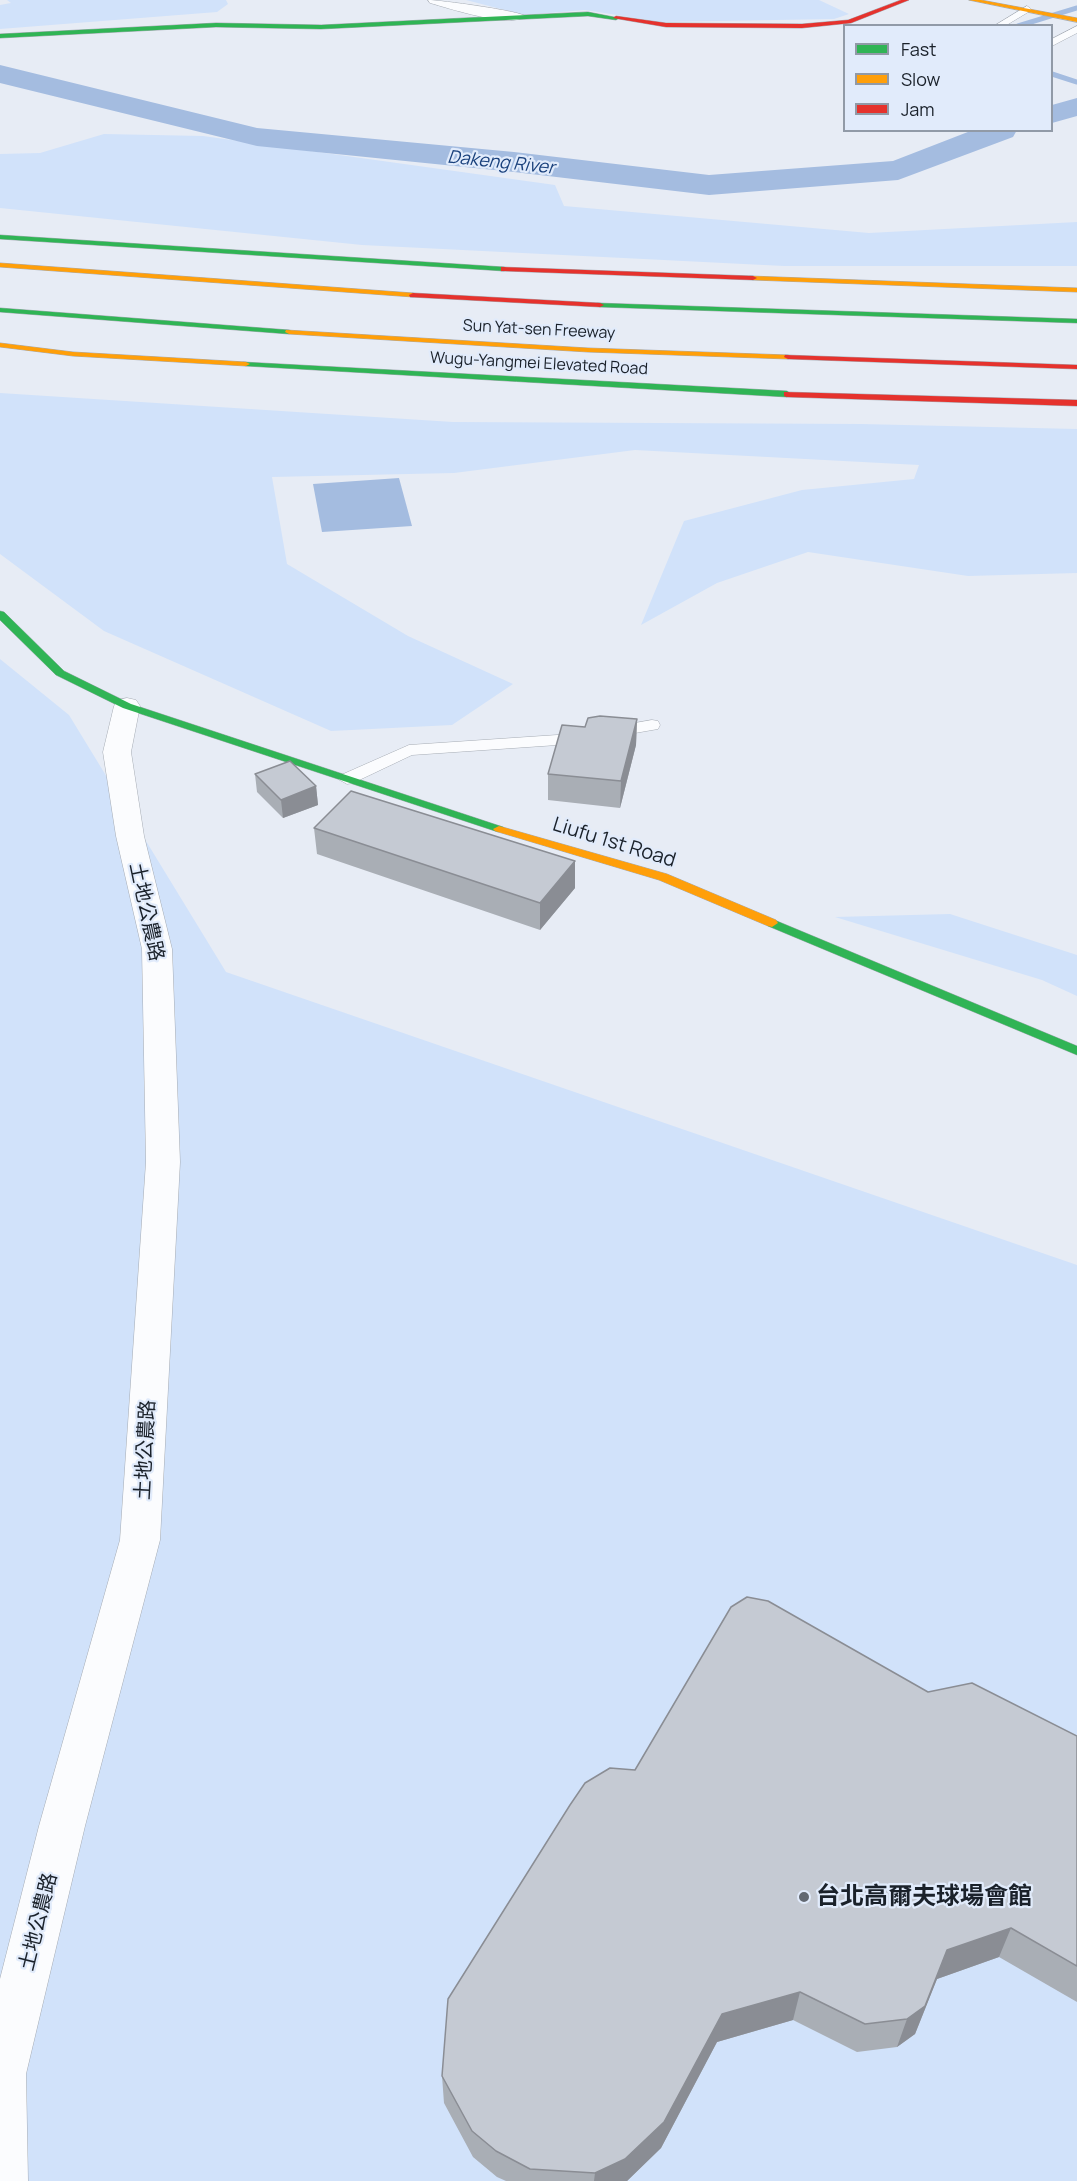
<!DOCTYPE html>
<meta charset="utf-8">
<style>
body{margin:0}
#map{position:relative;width:1077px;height:2181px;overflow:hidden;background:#e7ecf5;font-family:Manrope,sans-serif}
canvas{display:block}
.legend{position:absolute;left:843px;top:24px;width:210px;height:108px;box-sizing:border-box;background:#e1ebfb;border:2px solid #919aa7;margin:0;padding:8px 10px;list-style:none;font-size:18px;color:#1a212a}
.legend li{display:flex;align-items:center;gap:12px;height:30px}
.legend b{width:30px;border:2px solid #919aa7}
</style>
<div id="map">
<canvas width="1077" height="2181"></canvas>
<ul class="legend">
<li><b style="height:8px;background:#30b455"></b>Fast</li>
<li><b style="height:8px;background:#ff9f0a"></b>Slow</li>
<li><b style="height:8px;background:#e5322d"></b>Jam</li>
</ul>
</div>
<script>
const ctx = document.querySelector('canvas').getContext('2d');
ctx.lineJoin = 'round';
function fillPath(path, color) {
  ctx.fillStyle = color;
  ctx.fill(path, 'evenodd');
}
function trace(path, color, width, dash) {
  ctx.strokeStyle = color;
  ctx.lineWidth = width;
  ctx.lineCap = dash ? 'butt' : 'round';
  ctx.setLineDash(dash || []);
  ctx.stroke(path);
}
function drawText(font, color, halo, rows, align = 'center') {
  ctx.font = font + ' Manrope,"Noto Sans TC",sans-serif';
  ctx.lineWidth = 4.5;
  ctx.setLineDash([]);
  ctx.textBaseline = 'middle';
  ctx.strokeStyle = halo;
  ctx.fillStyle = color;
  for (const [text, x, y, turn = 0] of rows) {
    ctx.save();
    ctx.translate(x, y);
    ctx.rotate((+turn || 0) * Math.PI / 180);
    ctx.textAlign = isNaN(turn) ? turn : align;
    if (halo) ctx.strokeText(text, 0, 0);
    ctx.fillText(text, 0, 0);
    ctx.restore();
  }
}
const green = new Path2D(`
 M7,0h219l2,4 -11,8 -217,17v-24l11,-2z
 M466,0h353l30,14 -15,5 -173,3 -76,-12 -61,5z
 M104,134l99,2 352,49 9,21 305,27 208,-11v44h-293l-422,-21 -362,-37v-54l40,-1z
 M0,393l453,29 408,2 216,5v144l-109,3 -160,-24 -91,31 -76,42 43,-104 118,-31 112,-11 5,-14 -284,-15 -181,23 -182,4 15,87 121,72 105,48 -61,41 -121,6 -227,-100 -104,-77z
 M0,659l69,56 157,257 851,293v916h-1077z
 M950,914l127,41v41l-35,-16 -207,-63z`);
const water = new Path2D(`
 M399,478l13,48 -90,6 -9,-48z`);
const stream = new Path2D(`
 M1018,26l59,-18
 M1052,74l25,8`);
const river = new Path2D(`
 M0,65l257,63 257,24 195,23 184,-14 80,-31h44l-4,7 -115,43 -189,15 -195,-23 -257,-26 -257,-63z
 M1077,98v18l-25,7v-18z`);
const lane = new Path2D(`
 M1027,6l4,3 -1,2 -25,15h-11z
 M1077,26v7l-25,13v-7z
 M652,720l6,1 2,4 -2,4 -86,15 -160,11 -59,28 -6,1 -9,-5 3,-4 68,-30 163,-11z`);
const street = new Path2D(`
 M428,0c12,0 92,11 97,16 -13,13 -77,-8 -95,-13z
 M127,698l9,2 4,6 -9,46 13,84 28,113 8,213 -20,378 -75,286 -59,248 2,107h-28v-202l39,-153 81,-286 26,-378 -4,-213 -26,-113 -13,-84 11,-46 4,-6z`);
const fast = new Path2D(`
 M588,12l31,6 -3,2 -28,-4 -267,13 -105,-2 -216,11v-4l216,-11 105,2z
 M0,235l504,32 4,2 -4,2 -504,-32z
 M597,303l480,16v4l-477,-16 -4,-2z
 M0,308l289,22 4,2 -4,2 -289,-22z
 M243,362l544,29 4,3 -4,3 -541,-31 -4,-2z
 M0,611l4,1 60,59 67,33 372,123 2,2 -6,3 -4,-1 -372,-123 -67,-33 -56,-55z
 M772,919l305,127v9l-309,-129 -2,-3z`);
const slow = new Path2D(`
 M969,0h12l96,18v4z
 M0,263l413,30 4,2 -4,2 -413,-30z
 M750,276l327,12v4l-324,-12 -4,-2z
 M286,330l302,18 200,7 4,2 -4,2 -200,-7 -299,-18 -4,-2z
 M0,343l73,9 173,10 4,2 -4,2 -173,-10 -73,-9z
 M499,826l168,48 109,46 2,3 -6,4 -4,-1 -109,-46 -164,-49 -2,-2z`);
const jam = new Path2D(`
 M901,0h8l-58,23 -49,5 -136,-1 -53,-9 3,-2 50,7 136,1 46,-4z
 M501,267l252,9 4,2 -4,2 -249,-9h-3z
 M413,293l187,10 4,2 -4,2 -190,-10 -1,-2z
 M785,355l292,10v4l-289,-10 -4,-2z
 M784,392l293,8v6l-290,-9 -3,-1z`);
const wall = new Path2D(`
 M637,719l-1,26 -16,63 -72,-8v-26l37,-47z
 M255,774l61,12 2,19 -35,13 -26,-26z
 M314,828l261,33v27l-35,42 -223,-76z
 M928,1692l149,44v266l-78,-45 -62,22 -22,55 -18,13 -40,5 -64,-32 -76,22 -56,106 -34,33h-121l-9,-4 -24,-20 -29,-54 -2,-27 193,-306z`);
const shadedWall = new Path2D(`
 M637,719l-1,26 -16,63 1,-27z
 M316,786l2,19 -35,13 -2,-18z
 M575,861v27l-35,42v-27z
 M1011,1928l-12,29 -62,22 -22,55 -18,13 10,-28 40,-69z
 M800,1992l-7,28 -76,22 -56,106 -34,33h-33l1,-8 127,-159z`);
const building = new Path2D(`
 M600,716l37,3 -16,62 -73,-7 14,-49 23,2 3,-9z
 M290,761l26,25 -35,14 -26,-26z
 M351,791l224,70 -35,42 -226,-75z
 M747,1597l21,4 160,91 44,-9 105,53v230l-66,-38 -64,22 -22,56 -18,13 -42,5 -65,-32 -78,22 -58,108 -39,37 -30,14 -65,-4 -34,-18 -24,-20 -30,-55 6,-77 122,-194 15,-22 25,-15 25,2 96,-163z`);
const markers = [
 [804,1897,6,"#626871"]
];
const farStreetnames = [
 ["Sun Yat-sen Freeway",539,330,3],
 ["Wugu-Yangmei Elevated Road",539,364,3]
];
const farWaternames = [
 ["Dakeng River",501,163,6]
];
const streetNames = [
 ["Liufu 1st Road",614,843,17],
 ["土地公農路",146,912,78],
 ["土地公農路",146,1450,-87],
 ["土地公農路",39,1922,-76]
];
const nearPoinames = [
 ["台北高爾夫球場會館",816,1897]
];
fillPath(green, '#d1e2fa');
fillPath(water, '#a4bce0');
trace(stream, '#a4bce0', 5);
fillPath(river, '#a4bce0');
trace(lane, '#a6acb4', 1);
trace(street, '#a6acb4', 1);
trace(fast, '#a6acb4', 1);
trace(slow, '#a6acb4', 1);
trace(jam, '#a6acb4', 1);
fillPath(lane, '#fbfcfe');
fillPath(street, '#fbfcfe');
fillPath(fast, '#30b455');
fillPath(slow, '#ff9f0a');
fillPath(jam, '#e5322d');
fillPath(wall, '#a9aeb5');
fillPath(shadedWall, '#8a8d94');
fillPath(building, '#c5cad3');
trace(building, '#8a8d94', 1.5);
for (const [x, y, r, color] of markers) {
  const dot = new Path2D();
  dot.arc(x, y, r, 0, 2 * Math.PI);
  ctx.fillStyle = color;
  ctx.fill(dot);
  trace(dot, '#e1ebfb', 2);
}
drawText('16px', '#1a212a', '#e1ebfb', farStreetnames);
drawText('italic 18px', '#1a417c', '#e1ebfb', farWaternames);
drawText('20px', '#1a212a', '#e1ebfb', streetNames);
drawText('bold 24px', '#1a212a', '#e1ebfb', nearPoinames, 'left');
</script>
